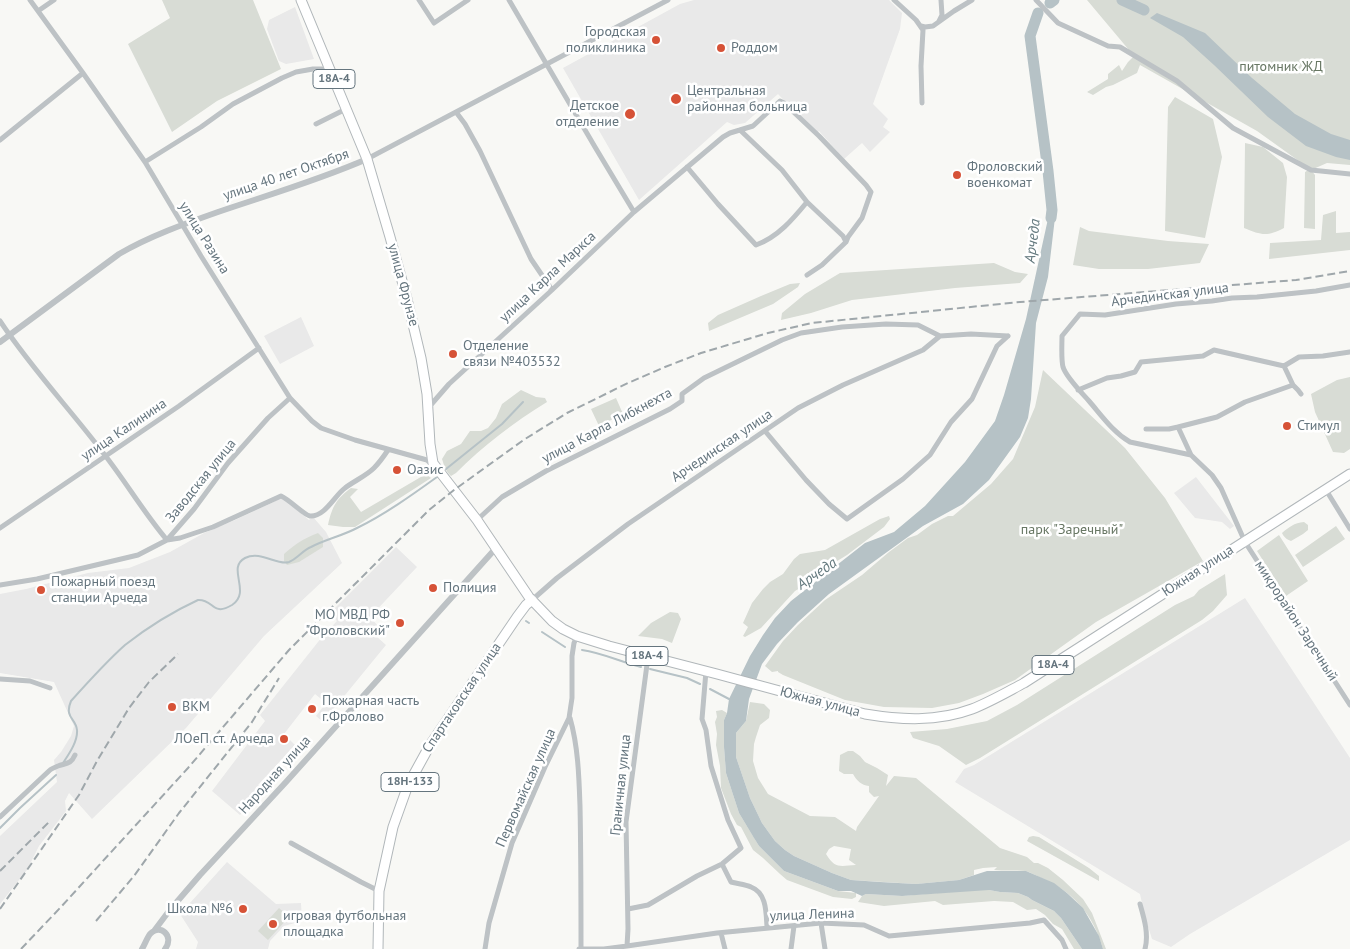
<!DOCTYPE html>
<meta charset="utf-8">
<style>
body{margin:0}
canvas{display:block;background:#f8f8f5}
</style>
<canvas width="1350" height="949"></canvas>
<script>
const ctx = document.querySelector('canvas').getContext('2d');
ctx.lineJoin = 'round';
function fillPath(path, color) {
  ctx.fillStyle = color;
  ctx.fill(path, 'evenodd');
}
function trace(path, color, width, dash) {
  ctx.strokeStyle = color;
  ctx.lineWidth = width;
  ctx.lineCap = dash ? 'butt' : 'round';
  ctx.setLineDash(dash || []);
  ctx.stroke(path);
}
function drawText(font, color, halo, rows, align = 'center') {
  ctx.font = font + ' "PT Sans",sans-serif';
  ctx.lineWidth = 5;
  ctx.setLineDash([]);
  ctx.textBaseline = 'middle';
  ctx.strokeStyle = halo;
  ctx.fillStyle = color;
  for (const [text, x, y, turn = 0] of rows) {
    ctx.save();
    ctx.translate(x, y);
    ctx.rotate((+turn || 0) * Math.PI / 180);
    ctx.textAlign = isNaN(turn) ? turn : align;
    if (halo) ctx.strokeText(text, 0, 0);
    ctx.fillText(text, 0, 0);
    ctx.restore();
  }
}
const built = new Path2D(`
 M694,0h195l13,13 -2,16 -27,75 15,15 -5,8 7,5 -20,20 -8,-9 -18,16 -25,-28 -3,3 -38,-40 -33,29 -11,2 -7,-3 -88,78 -76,-132 117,-64z
 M295,7l19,52 -28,5 -7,-3 -12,-32 2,-9z
 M301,317l13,29 -34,18 -16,-28z
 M1196,477l38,49 -4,3 -8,-7 -27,-4 -21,-25z
 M280,499h4l25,21 4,-3 13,15 16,31 -78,73 -78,92 -94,91 -23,-26 -4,8 1,10 -27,35 -12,24 -27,34v-68l57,-54 -3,-22 7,-8 10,-16 3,-10 -20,-44 -54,-9v-79l26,-5 62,-16 41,-5 41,-16 34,-19 31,-13z
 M396,547l21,20 -47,50 8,9 3,5 -5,5 10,9 -63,77 -7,-6 10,-13 -11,-9 -31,40 11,11 -37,40 5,5 -23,25 -28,-24 53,-70 -5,-6 62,-78 15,-16 -7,-8z
 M1245,598l105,160v82l-160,94 -19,13 -19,-8 -7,-22 -5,-23 -185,-112 9,-13 10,-4z
 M227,862l49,42 25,-1 1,18 -18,5 -14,15 -2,8h-72l2,-7 -18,-28z`);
const green = new Path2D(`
 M162,0h91l28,69 -64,32 -45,31 -44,-88 42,-26z
 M1087,0h263v165l-23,-2 -16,7 4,5v54l-11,-1 1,-56 5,-3 -53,-38 -117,-66 -3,8 -24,12 -7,2 -13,8 -6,-3 21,-13v-5l11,-9 3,6 6,-9 6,-6z
 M1175,97l38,22 9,38 -17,81 -40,-7 3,-124z
 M1245,143l18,4 20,16 4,14 -3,51c-17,9 -23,7 -40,0z
 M1336,211v22l14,-1v18l-81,9 1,-16 51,-3 2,-25z
 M1080,227l9,4 79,10 41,3 -9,19 -52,6h-49l-26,-4z
 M994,263l21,9 13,2 -8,9 -65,5 -103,12 -41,13 -30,7 1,-7 23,-19 35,-21z
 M800,283l-2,4 -25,17 -64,27 -1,-8 10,-8 43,-19 29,-12z
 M1043,370l82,78 40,50 38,63 -107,61 -81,58 -32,14 -24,9 -27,5 -48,-1 -39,-7 -62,-25 -5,-3v-1l-6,1 -7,-6 18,-25 15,-16 27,-25 37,-25 27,-23 19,-14 9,-3 15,-11 16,-8h5l38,-32 22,-25 22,-52z
 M1350,377v72l-6,4 -11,-1 -18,-40 -4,-18 26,-14z
 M521,390l15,7 9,1 2,4c-33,20 -64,44 -91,71l-5,3c-5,-4 -7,-11 -9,-17l5,-8 14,-7 9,-13h11l7,-3 8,-10 6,-14z
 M616,398l7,16 -24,12 -8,-17z
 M426,474l5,4 -76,49h-12l-15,-2c4,-18 8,-26 23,-37l7,1 -8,8 11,15z
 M889,516l1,3 -6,8 -37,28 -18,11 -19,16 -15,9 -34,37 -16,9 -2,-1 5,-9 -5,-4 9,-20 11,-14 7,-7 13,-8 11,-15 6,-5 25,-4 55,-31z
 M1304,522l4,3v5l-5,4 -12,7c-5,-2 -7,-4 -9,-8 7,-6 12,-10 22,-11z
 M1336,526l9,13 -42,28 -8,-12z
 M318,533l5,5v9l-24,15 -12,3 -3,-4v-7c10,-9 20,-16 34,-21z
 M1279,535l29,46 -22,15 -29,-45z
 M1225,574l2,21 -14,16 -11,9 -222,138 -14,7 -27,-19 -26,-8 -3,-6 37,-3 40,-8 30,-16 158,-100 19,-9 5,-6z
 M670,612l8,1 3,6 -9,24 -10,-4 -24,-3 13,-13z
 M750,702l14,2 6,6 -1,8 -9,7 -4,12 -2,7 -1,17 5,17 10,16 42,22 25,1 21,14 1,-4 22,-31 -5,1 -5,-5v-6c-8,-1 -12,-5 -16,-12h-9l-5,-3 1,-16 8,-4h5l7,5 5,6 12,6 11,7 -2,11 8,-10 22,2 84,70 27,9 7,6h4l10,5 15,12 20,19 9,14 14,36h-3c-10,-35 -30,-58 -64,-72 -4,-2 -9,-5 -14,-6 -10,-1 -21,0 -31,-1l3,-3 -14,1 -9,2v5l-15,5 -43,4 -65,-4 -19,-7 -38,-17 -9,-6 -10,-9 -13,-18 -12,-25 -14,-41v-24l10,-12zM834,846l17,3 -2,11 7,5c-16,1 -21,4 -30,-11l3,-5z
 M722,710l5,3 -3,7v27l2,26 13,40 20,33 25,25 54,20 18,2v4l-4,2 -19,-2 -46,-17 -7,-6 -17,-16 -10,-8 -12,-23 -4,-2 -6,-11 -10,-26 -1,-22 -4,-21 1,-11 -2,-12 2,-5 -1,-6z
 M1033,836l6,1 50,31 10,8v5l-72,-40 2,-4z
 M974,890h15l11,2 18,1 10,4 4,3 22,11 7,7 21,31h-8l-12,-20 -9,-5 -8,-9 -9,-6 -9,1 -14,-8 -19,-1 -51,4 -8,-4 -51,5 -26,-4 4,-6 4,-2 36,2z
 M279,908l10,9 -21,23 -10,-9z`);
const water = new Path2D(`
 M1157,13l48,20 47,45 43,36 36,20 19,6v20l-14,-3 -30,-11 -38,-29 -54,-52 -31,-28 -33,-19z
 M1053,196l3,13 -8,68 -12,46 -5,76 -3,19 -8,19 -31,43 -26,24 -40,22 -94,68 -31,28 -21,22 -15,20 -13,35 -3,22 -10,12v24l14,41 12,25 13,18 10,9 9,6 38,17 19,7 29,2 36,2 43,-4 28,-9h39l28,12 13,10 16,15 16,28 4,13h-21l-21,-31 -7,-7 -22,-11 -4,-3 -10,-4 -18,-1 -11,-2 -87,6 -36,-2 -4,2 -11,-5h-13l-54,-20 -25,-25 -5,-8 -15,-25 -13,-40 -2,-26v-27l3,-7 2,-14 21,-43 13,-21 12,-17 16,-17 74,-58 29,-11 31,-26 40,-44 30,-41 9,-26 22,-76z`);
const stream = new Path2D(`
 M446,469l56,-45 21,-22
 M526,621l3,2
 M542,632l23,15
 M582,650c21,3 39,12 59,17
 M650,669l37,9 13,6
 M710,689l19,10
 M63,763c6,-9 15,-22 14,-33 -1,-12 -13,-12 -6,-29 17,-19 35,-39 54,-56 23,-18 47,-33 73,-45 16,-1 14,17 34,5 20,-13 -6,-37 13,-47 16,-8 32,8 44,4 8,-3 14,-12 22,-15 15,-8 31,-11 46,-19 27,-13 55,-33 80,-51
 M0,828l20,-20 36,-33`);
const river = new Path2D(`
 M1122,0l22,10
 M1050,3l4,-3
 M1038,13l-8,23 18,135 4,39 -1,8`);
const minor = new Path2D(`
 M30,0l53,73 62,89 56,94 89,142 22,23 9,7 34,12 72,20 6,5
 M419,0l15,23 34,-23
 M509,0l86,147 39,65
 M894,0l22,20 7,10 -2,36 1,37
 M1036,0l22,23 50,23 12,1 57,34 56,47 78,42 39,4
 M38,11l16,-11
 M939,21l3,-6 -1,-15
 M921,26l4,1 8,-1 21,-15 18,-11
 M456,112l9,12 15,27 51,108 21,31
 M316,124l30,-15
 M740,130l42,40 25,32 36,34 3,6
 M0,140l83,-67
 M367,159l301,-159
 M145,162l56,-35 32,-23 49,-26 14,-6 17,-3h16
 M687,167l31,37 38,41c22,-8 37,-26 51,-43
 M0,321c31,47 70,88 104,133 22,28 40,59 63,86l13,-2 33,-11 68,-31c9,4 23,19 29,20 15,1 25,-21 35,-28 9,-7 21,-12 29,-20 5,-5 10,-12 14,-18
 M1284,366l9,19 5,5 3,4
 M1293,385l-48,17 -28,15 -39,10 13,28 21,20 9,13 24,54 105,163
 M1078,390l29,-12 14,-2 14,-4 6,-10 62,-6 11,-6 70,16 15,-9 24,-1 27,-4
 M429,407l20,-23 103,-94 82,-78 89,-75 7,-4 23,-7 27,-25 4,2 35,33 47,49 5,7 -9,26 -14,19 -2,5 -24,23 -15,10
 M1146,429h23l9,-2
 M765,431l41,49 23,24 18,15 56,-40 27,-24 21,-33 21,-23 25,-53 11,-10
 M1191,455l-61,-13c-17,-10 -28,-26 -41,-41 -7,-8 -23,-24 -26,-34 -2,-8 -1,-23 -1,-31l18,-22 25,1 71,-11 36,-3 20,-3 25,-1 59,-6 34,-6
 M1326,490l24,39
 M477,520l25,-23 44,-26 124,-62 12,-8v-7l22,-16 78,-38 19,-7 41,-6 44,-3 32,1 22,11 31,-2 37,2
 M0,528l179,-122 80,-58
 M0,585l37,-6 101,-24 29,-15 27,-31 34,-46 40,-45 22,-20
 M532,600l25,-22 71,-54 170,-116 45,-23 80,-35 17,-14
 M0,679l30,2 20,7
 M570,718c8,28 9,58 10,88 1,47 1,95 1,143
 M0,817l50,-47c1,-1 8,-4 8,-4 9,-3 13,-2 17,-11
 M291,843l70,39 18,9
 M722,864l9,18c7,2 14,2 20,5 16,6 15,26 16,40
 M1140,904c4,14 9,30 5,45
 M628,909l20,-4 49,-29 25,-12 19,-16 -13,-28 -17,-54 -5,-36 -4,-11 4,-48
 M821,923l4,26
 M721,933l4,16
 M627,946l1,-17 -2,-107 22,-165
 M485,949l4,-26 23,-80 33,-76 24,-49 3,-20v-42l2,-13 3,-7
 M579,949h25l23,-3 90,-13 104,-10 43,2 25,11 141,-13 14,-3 18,20 4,9
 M791,949l3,-23`);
const tertiary = new Path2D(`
 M0,342l119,-88c31,-18 65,-30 99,-42 50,-17 101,-32 149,-53
 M154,931l15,-20 31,-36 86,-93 210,-234
 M142,949c3,-5 5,-11 8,-15 10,-11 25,2 15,15`);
const primary = new Path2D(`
 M301,0l66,159 23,78 17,62 14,59 6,36 3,50 3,19 44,57 52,77 23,24 11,8 14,7 32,10 108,28 148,40c36,6 72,8 107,-5 18,-7 35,-17 52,-26l326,-209
 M378,949l1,-58 14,-64 15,-42 22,-40 87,-128 9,-12 6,-5`);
const rail = new Path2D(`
 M0,871l49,-49
 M0,909l79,-114 18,-34 32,-53 20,-26 29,-28
 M96,921l38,-45 45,-63 73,-91 27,-44
 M21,949l39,-41 128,-140 101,-118 140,-140 25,-20 71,-51 42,-26 61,-30 37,-16 36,-14 67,-20 44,-10 208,-21 276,-22 54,-9`);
const markers = [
 [656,40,5,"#d65237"],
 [721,48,5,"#d65237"],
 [676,99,6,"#d65237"],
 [630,114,6,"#d65237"],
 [957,175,5,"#d65237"],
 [453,354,5,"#d65237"],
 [1287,426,5,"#d65237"],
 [397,470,5,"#d65237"],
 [433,588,5,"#d65237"],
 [41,590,5,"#d65237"],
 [400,623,5,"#d65237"],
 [172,707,5,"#d65237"],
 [312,709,5,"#d65237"],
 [284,739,5,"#d65237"],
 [243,909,5,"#d65237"],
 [273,924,5,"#d65237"]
];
const shields = [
 [334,79,42],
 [647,656,42],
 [1053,665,42],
 [410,782,58]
];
const shieldNames = [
 ["18А-4",334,79],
 ["18А-4",647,656],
 ["18А-4",1053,665],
 ["18Н-133",410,782]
];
const poiNames = [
 ["Городская",646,32,"right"],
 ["поликлиника",646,48,"right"],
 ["Роддом",731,48],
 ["Центральная",687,91],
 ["районная больница",687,107],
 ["Детское",619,106,"right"],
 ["отделение",619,122,"right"],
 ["Фроловский",967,167],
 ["военкомат",967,183],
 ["Отделение",463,346],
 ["связи №403532",463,362],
 ["Стимул",1297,426],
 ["Оазис",407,470],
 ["Пожарный поезд",51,582],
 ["станции Арчеда",51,598],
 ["Полиция",443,588],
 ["МО МВД РФ",390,615,"right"],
 ["\"Фроловский\"",390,631,"right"],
 ["Пожарная часть",322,701],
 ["г.Фролово",322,717],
 ["ВКМ",182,707],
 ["ЛОеП ст. Арчеда",274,739,"right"],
 ["Школа №6",233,909,"right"],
 ["игровая футбольная",283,916],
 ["площадка",283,932]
];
const parkNames = [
 ["питомник ЖД",1281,67],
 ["парк \"Заречный\"",1072,530]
];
const streetNames = [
 ["улица 40 лет Октября",286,175,-19],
 ["улица Разина",204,238,58],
 ["улица Карла Маркса",548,277,-43],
 ["улица Фрунзе",403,285,75],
 ["Арчединская улица",1170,295,-7],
 ["улица Карла Либкнехта",607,426,-28],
 ["улица Калинина",124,430,-34],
 ["Арчединская улица",722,446,-34],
 ["Заводская улица",201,481,-51],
 ["Южная улица",1198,571,-33],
 ["микрорайон Заречный",1296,621,57],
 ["Спартаковская улица",462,698,-56],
 ["Южная улица",820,702,15],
 ["Народная улица",275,775,-48],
 ["Граничная улица",621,785,-84],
 ["Первомайская улица",526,788,-66],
 ["улица Ленина",812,915,-2]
];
const waterNames = [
 ["Арчеда",1033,241,-83],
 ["Арчеда",817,574,-34]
];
fillPath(built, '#e9e9e9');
fillPath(green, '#d8dcd5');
fillPath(water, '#b6c2c6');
trace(stream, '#b6c2c6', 2);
trace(river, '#b6c2c6', 11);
trace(primary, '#b1b7ba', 11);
trace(minor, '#bdc2c5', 5);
trace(tertiary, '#bdc2c5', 6);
trace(primary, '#fff', 9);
trace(rail, '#9fa7ab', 2, [8, 4]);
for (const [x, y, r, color] of markers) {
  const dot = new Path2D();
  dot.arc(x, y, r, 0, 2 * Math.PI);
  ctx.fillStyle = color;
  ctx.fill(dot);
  trace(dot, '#fff', 2);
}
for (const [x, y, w] of shields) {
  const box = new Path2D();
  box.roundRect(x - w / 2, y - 9.5, w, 19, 4);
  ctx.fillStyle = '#fff';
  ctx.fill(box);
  trace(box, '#65757e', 1);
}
drawText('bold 12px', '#65757e', null, shieldNames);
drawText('14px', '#65757e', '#fff', poiNames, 'left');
drawText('14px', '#687764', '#fff', parkNames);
drawText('14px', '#65757e', '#fff', streetNames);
drawText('italic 15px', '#657a7f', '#fff', waterNames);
</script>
